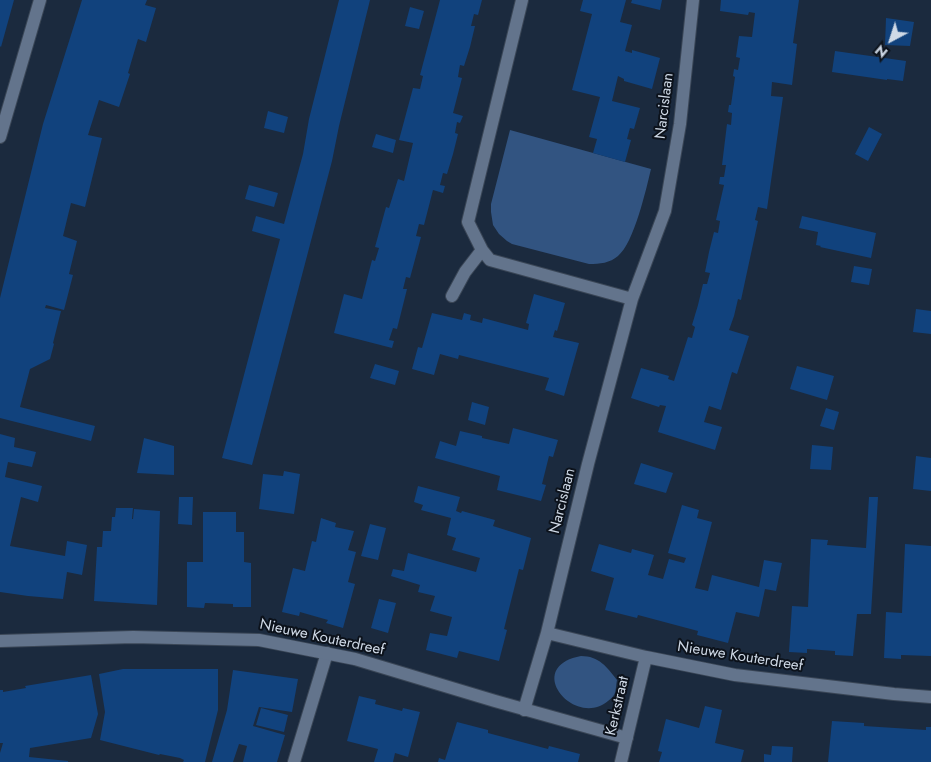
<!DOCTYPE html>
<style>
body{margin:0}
#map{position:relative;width:931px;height:762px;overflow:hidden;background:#1b2a3e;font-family:Jost,sans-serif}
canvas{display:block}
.north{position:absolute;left:866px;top:15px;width:50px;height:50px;-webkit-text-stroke:4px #0c121b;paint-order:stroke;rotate:220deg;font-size:14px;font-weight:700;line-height:20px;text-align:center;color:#cfd9e6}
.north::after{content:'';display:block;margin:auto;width:18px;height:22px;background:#cfd9e6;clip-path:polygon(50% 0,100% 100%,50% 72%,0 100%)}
</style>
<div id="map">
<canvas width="931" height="762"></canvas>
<div class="north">N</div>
</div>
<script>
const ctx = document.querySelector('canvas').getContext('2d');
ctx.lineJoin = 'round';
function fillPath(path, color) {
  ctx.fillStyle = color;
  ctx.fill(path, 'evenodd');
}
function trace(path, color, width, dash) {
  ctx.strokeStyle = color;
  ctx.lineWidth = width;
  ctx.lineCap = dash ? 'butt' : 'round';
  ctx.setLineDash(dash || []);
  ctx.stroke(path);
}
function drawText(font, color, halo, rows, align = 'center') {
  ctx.font = font + ' Jost,sans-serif';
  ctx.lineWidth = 4;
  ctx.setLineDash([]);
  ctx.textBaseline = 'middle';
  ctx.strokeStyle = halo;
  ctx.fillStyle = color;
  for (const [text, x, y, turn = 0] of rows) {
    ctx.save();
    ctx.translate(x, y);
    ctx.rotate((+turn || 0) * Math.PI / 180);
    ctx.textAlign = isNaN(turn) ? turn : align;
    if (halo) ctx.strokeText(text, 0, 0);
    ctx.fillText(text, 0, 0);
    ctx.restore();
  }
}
const green = new Path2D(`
 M510,130l141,39c-5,21 -17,74 -33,87 -8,7 -18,8 -29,8l-77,-20 -5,-3 -8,-7 -6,-9 -2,-13v-8z
 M581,656c18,0 26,11 36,24 -1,5 -1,12 -3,15 -2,3 -4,4 -6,6 -33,28 -86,-34 -27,-45z`);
const building = new Path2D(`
 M0,0h14l-13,47 -1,-1z
 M82,0h65l-2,5 11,3 -10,34 -8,-3 -10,34 2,1 -11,33 -20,-7 -11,35 14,3 -17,69 -14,-4 -8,33 14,5 -8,33 4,1 -9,35 -18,-5 -1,3 16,3 -8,32 1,1 -4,15 -20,10 -10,38 75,19 -4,15 -91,-23v-120l43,-174z
 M339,0h31l-31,126 -7,35 -80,304 -30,-7 58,-219 -28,-8 4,-15 28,8 19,-70 6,-35z
 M440,0h42l-4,15 -4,-1 -3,12h4l-5,21 -6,19 -4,-1 -2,12 4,1 -9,35 10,3 -3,7 -3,-1 -2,11 3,1 -5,20 -6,20 -4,-1 -3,12 5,1 -2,7 -10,-3 -9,35 -5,-1 -3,12 5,1 -11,41 -4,-1 -3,12h4l-10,40 -4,-1 -4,12 5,1 -2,7 -58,-15 10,-39 18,5 10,-39 3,1 4,-13 -4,-1 11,-40 3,1 9,-29 6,2 9,-38 -14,-3 14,-52 7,1 3,-13 -3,-1z
 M583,0h43l-6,22 12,3 -7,26 7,2v-3l28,8 -8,31 -28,-8v-2l-6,-3 -6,25 28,7 -6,21 -4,-1 -3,11 4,1 -6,22 -32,-9 4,-14 -8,-2 11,-40 -28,-7 20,-76 -12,-3z
 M632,0h30l-2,10 -29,-7z
 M721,0h78l-6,43 4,1 -5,41 -20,-3 -1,14 12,1 -16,112 -9,-2 -3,13 3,1 -17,79 -3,-1 -4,17 -5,14 20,6 -12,38 -5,-2 -11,38 -12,-4 -5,16 18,5 -7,23 -57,-18 8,-26 -6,-1 -1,2 -28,-9 10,-30 28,8 -1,3 6,2 14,-44 4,1 3,-11 -3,-2 6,-20 5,-21h4l3,-11 -5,-1 4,-20 5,-20 4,1 2,-12 -4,-1 8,-35 -5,-1 1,-7h4l2,-12h-4l5,-41 4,1 1,-12 -4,-1 1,-7h2l4,-28 -2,-1 1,-7 4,1 2,-12 -4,-1 3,-21 13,1 3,-24 -6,-1 -1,3 -28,-4z
 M410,7l14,4 -5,18 -14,-3z
 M886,18l28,4 -4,24 -25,-1z
 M835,51l71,10 -3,20 -16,-2v1l-55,-8z
 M268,111l20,6 -4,16 -20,-5z
 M869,127l13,7 -14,27 -13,-7z
 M376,134l20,6 -3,13 -21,-6z
 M249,185l29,8 -4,14 -29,-8z
 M802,216l74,17 -5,25 -51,-11 1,-1 -5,-1 2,-13 -19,-4z
 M854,266l18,3 -3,16 -18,-3z
 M534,294l31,9 -8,28 -2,-1 -2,7 26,6 -15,53 -19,-6 4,-12 -90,-23 -1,4 -18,-5 -6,21 -22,-6 6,-22 4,1 10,-35 30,7 2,-7 7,2 -1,5 12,3 1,-5 45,12 1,-6 -3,-1z
 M916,309l15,2v23l-18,-2z
 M375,364l24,7 -4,14 -25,-7z
 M797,366l37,10 -7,24 -37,-11z
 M472,402l17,5 -4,18 -17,-5z
 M826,408l13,4 -5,18 -14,-4z
 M513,428l45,12 -5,17 -4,-1 -7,28 4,1 -5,16 -44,-11 3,-14 -65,-18 5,-17 16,5 4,-15 22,5v2l27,6z
 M0,434l15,4 -1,9 22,5 -4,15 -24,-5 -3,15 37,9 -4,16 -17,-5 -11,49 55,10 2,-15 20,4 -5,30 -15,-3 -4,27 -35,-3 -28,-4z
 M144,438l30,8v29l-37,-2z
 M812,445l21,2 -2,23 -21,-1z
 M916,456l15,2v33l-18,-2z
 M641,463l32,10 -7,20 -32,-9z
 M284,471l16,3 -6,40 -35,-5 4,-35 20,2z
 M418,486l42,11 -4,14 5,2 1,-2 33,9 -2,6 38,12 -8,32 -4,-1 -15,60 3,1 -8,31 -40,-10 -2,7 -31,-8 4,-17 17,3 5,-19 -22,-6 5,-15 -17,-4 2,-7 -29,-9 2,-7 11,2 4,-18 68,19 4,-14 -28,-8 4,-12 -9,-3 4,-17 -30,-8 2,-5 -9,-3z
 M179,497h14l-1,28 -14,-1z
 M869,497h9l-7,117h-14l-4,42 -18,-1v-4l-28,-2v4l-18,-1 3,-46 16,1 3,-68 17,1 -1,5 39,3z
 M682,505l17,5 -2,8 15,4 -17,66 13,3 4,-16 47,12 5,-27 18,3 -6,28 -11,-2 -6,28 -23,-5 -8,31 -31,-8 1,-4 -60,-16 -1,3 -32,-8 9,-32 -23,-7 8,-27 32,9 1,-4 22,6 -6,20 15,4 6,-20 15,4 2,-5 -18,-5z
 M116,508h17l-1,11h1l1,-10 26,2 -3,94 -63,-4 3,-54h5l1,-16h8l1,-14h3z
 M203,512h33v20h8v30l7,1v44h-18v-3l-28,-1 -1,5 -17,-1v-45h16z
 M321,518l15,5 -1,4 19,4 -6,19 8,2 -8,30 7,2 -12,44 -17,-5 2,-3 -28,-8 -1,4 -17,-4 11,-44 12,3 7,-30 4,1z
 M370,524l16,4 -8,32 -17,-4z
 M905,544l26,2v110l-30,-1v4l-17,-1 2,-46 16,1z
 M379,599l17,4 -8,30 -17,-5z
 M123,669h95v41l-13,52h-22l1,-2 -4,-2 -20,-4 -1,1 -59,-15 5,-28 -6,-38z
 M233,670l65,9 -6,33 -33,-5 -6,19 32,9 -8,27h-34l4,-16 -8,-2 -6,18h-21l15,-52z
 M91,675l7,39 -7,24 -61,10 -1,9 39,4v1h-68v-9l3,-10h-3v-53h3v2l23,-4 -1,-2z
 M359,696l17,4 -1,4 27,7 1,-3 17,4 -12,45 -13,-4 -2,9h-19l4,-13 -31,-8z
 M705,706l17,4 -7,33 29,7 -3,12h-82l3,-10 -4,-1 8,-32 33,9z
 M261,708l27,7 -4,17 -28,-7z
 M832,721l32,2v3l62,4v-3h5v35h-103z
 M457,722l31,8v3l60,16 1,-3 31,8 -2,8h-140l1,-4 6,2z
 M772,746l21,1 -1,15h-28v-8l7,1z`);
const lane = new Path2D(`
 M294,762l33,-109`);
const street = new Path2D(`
 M522,0l-54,222 14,28 8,10 142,39
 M0,137l40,-137
 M452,296l13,-24 17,-22
 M547,633l99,24 89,18 159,19 37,3
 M0,641l133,-4 126,3 96,19 140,42 132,37
 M524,710l23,-77 41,-169 44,-165 33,-88 15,-87 13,-124
 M621,762l25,-105`);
const streetNames = [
 ["Narcislaan",665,106,-83],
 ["Narcislaan",563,501,-76],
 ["Nieuwe Kouterdreef",322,638,12],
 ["Nieuwe Kouterdreef",740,657,9],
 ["Kerkstraat",618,706,-77]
];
fillPath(green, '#325481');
fillPath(building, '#11427d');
trace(lane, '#3a4656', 14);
trace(street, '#3a4656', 14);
trace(lane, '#63748c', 12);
trace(street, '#63748c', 12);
drawText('15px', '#cfd9e6', '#0c121b', streetNames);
</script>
